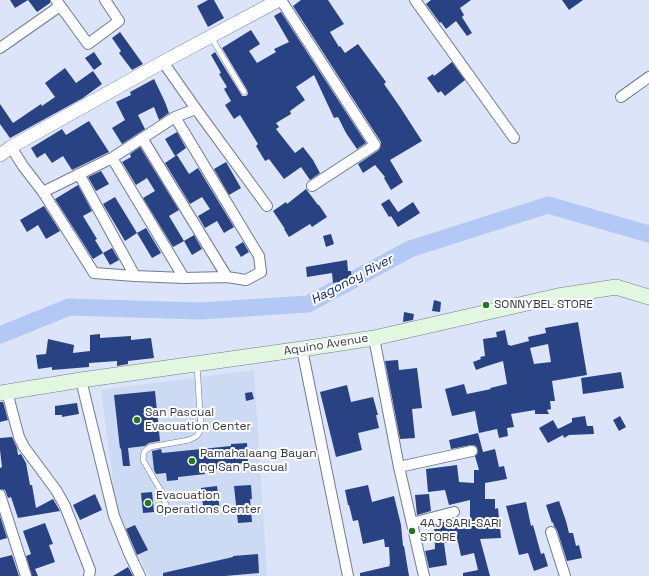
<!DOCTYPE html>
<style>
body{margin:0}
canvas{display:block;background:#dbe4f8}
</style>
<canvas width="649" height="576"></canvas>
<script>
const ctx = document.querySelector('canvas').getContext('2d');
ctx.lineJoin = 'round';
function fillPath(path, color) {
  ctx.fillStyle = color;
  ctx.fill(path, 'evenodd');
}
function trace(path, color, width, dash) {
  ctx.strokeStyle = color;
  ctx.lineWidth = width;
  ctx.lineCap = dash ? 'butt' : 'round';
  ctx.setLineDash(dash || []);
  ctx.stroke(path);
}
function drawText(font, color, halo, rows, align = 'center') {
  ctx.font = font + ' "Space Grotesk",sans-serif';
  ctx.lineWidth = 4;
  ctx.setLineDash([]);
  ctx.textBaseline = 'middle';
  ctx.strokeStyle = halo;
  ctx.fillStyle = color;
  for (const [text, x, y, turn = 0] of rows) {
    ctx.save();
    ctx.translate(x, y);
    ctx.rotate((+turn || 0) * Math.PI / 180);
    ctx.textAlign = isNaN(turn) ? turn : align;
    if (halo) ctx.strokeText(text, 0, 0);
    ctx.fillText(text, 0, 0);
    ctx.restore();
  }
}
const built = new Path2D(`
 M254,370l13,206h-118l-31,-57 -17,-129z`);
const river = new Path2D(`
 M0,335l69,-28 131,4 108,-7 102,-55 138,-44 101,29`);
const building = new Path2D(`
 M10,0h40v3l-13,9 -9,-12 -13,8z
 M208,0h6l10,18 -16,9 -11,-21z
 M301,0h27l16,24 -14,8 9,15 1,-1 5,7 13,-9 28,38 -2,2 16,23 22,34 -32,19 13,22 -12,8 -7,-12 1,-1 -10,-12 -12,8 -5,-9 21,-14 2,-5v-3l-88,-136z
 M431,0h40l-11,8 4,7 -2,2 10,16 -5,3 -11,-15 -10,8 -5,-7 -1,1 -14,-19z
 M562,0h21l-14,10z
 M281,12l85,131 -9,6 -11,-16 -8,-16 -4,1 -20,-43 -18,12 9,13 -15,11 1,3 -15,9 3,4 -3,2 19,24 8,-6 10,13 7,13 -10,7 -9,-13 -17,12 -15,-20 -4,2 -9,-15 2,-2 -18,-29 -6,4 -9,-14 6,-4 -7,-12 3,-2 -8,-13 2,-1 -2,-4 -8,-14 4,-3 26,42 1,2h4l2,-2 -1,-4 -25,-42 29,-18 9,14 -11,7 8,12 19,-11 -2,-3 15,-7 -15,-26z
 M120,32l23,32 -11,6 -13,-17 2,-2 -9,-13z
 M94,52l8,12 -8,6 -9,-12z
 M452,62l13,18 -20,16 -4,-5 -3,2 -11,-15 6,-4 1,2z
 M65,68l11,15 17,-12 9,13 -19,14 -73,40 -10,-14v-20l13,19 28,-19 1,2 13,-9 -10,-14z
 M154,79l11,23 4,11 -10,7 -5,-13 -16,8 7,14 -23,15 -10,-16 13,-8 -9,-18 15,-7 -1,-3z
 M89,121l20,31 -37,18 -9,-14 -11,7 -7,-10 -8,5 -6,-10 31,-19 4,6z
 M177,132l9,16 -11,8 -10,-17z
 M140,147l39,63 -10,6 15,25 -11,6 -30,-49 12,-7 -8,-13 -11,7 -14,-23 9,-5 -1,-3z
 M177,155l12,19 9,-6 36,59 -10,6 -7,-12 -12,7 -7,-12 12,-7 -8,-12 -12,7 -25,-41z
 M226,162l15,26 -12,7 -15,-26z
 M101,171l8,13 -13,7 -8,-14z
 M78,185l14,26 -9,5 14,23 -2,1 8,13 -10,6 -38,-60z
 M306,189l12,16h1l8,12 -15,10 -2,-3 -21,13 -5,-8h1l-12,-18 13,-9 1,2z
 M115,197l22,36 -12,8 -22,-37z
 M389,199l9,13 15,-10 7,11 -22,14 -7,-11 -2,1 -8,-13z
 M44,206l16,25 -14,8 -8,-14 -11,7 -7,-12z
 M146,228l15,25 -9,5 -15,-25z
 M331,234l3,10 -8,3 -3,-11z
 M194,235l8,14 -10,6 -8,-14z
 M243,242l6,10 -8,5 -6,-10z
 M112,248l7,12 -9,5 -7,-12z
 M347,260l1,11h3l1,9 -19,3 -1,-10 -25,4 -1,-10z
 M434,300l7,2 -1,10 -8,-1z
 M404,312l10,2 -1,6 -10,2z
 M578,322l9,53 -35,6 3,20h-5l1,8 -4,1 2,4h-14v-4l-24,4 3,13 -7,1 1,8 -9,2 -2,-9 -18,4 -4,-22 -23,5 -7,-27 19,-5 3,10 24,-5 -1,-1 17,-4 -4,-23 -16,5 -11,4 -3,-8 8,-3 -1,-2 5,-1 -2,-17 14,-2 -1,-5 9,-2 3,15h2v1l19,-5 -1,-4 18,-4 -1,-5zM548,344l3,18 -17,2 -4,-16z
 M100,334v4l31,-2v4l20,-2 3,20 -26,3v3l-11,2v-5l-28,2v4l-37,3v-3l-14,2 -2,-14 10,-1 2,-15 26,6 -1,8 17,-2v-16z
 M398,360l1,10 18,-2 5,40 -10,1 3,29 -15,1 -15,-78z
 M621,372l3,16 -41,6 -2,-16z
 M347,385l4,17 22,-5 5,18h-2l3,13 -21,5 4,17 -26,7 -16,-65z
 M155,391l5,50 -11,2 -4,3 -17,2 2,18h-7l-2,-18 -1,1 -6,-54z
 M252,392l2,7 -8,2 -1,-8z
 M0,402h3l5,18 -8,2z
 M77,403l2,11 -17,3v-2h-7v-9z
 M585,416l2,10h6l1,8 -25,1 -5,3 -1,-3 -15,8 -9,-15 14,-8 5,9 14,-7v-4z
 M620,416l6,11 -7,4 -6,-11z
 M478,433l5,19 12,-3 4,18 5,-1 3,13 -22,4v16h10v10l3,-1 3,30 -21,1 10,37h-27v-3l15,-3 -4,-17 -13,3 -3,-14 -14,1 3,22 -18,3 -4,-17 10,-2 -1,-25 7,-2 29,-1v-21l-21,5 -4,-15 -17,2 -2,-23 31,-4 2,17 15,1v-13h5l-4,-14 3,-3 -1,-6 -3,-2h-3l-20,4 -2,-9z
 M12,437l5,11 1,7 3,-1 5,9 4,22h2l4,23 17,-9 7,12 -42,7 -7,-21 -3,1 -3,-8 -5,-1v-21l2,-1 -2,-17v-12z
 M247,443l1,20 -17,1v4l-27,2 1,4 -27,3v3l-11,1 -1,-8 -10,1 -2,-4 -2,-19 9,-2 1,4 69,-7v-2z
 M251,485l1,14h-2l2,23 -14,1 -4,-37z
 M368,485l4,17 22,-6 7,29 2,21h1l5,30h-49v-3l30,-7 -1,-2h1l-1,-17h-4l-1,-8 -21,5 -5,-24 -5,1 -4,-16h-1l-3,-15z
 M217,486l3,26 -16,2 -3,-26z
 M152,492l2,20 -11,1 -2,-20z
 M95,494l7,16 -22,10 -7,-15z
 M429,494l2,17 -14,4 -2,-20z
 M559,501l7,20 3,12h4l3,13 3,-1 3,13 -15,3 -10,-31 -3,-4 -1,-4 -1,1 -6,-18z
 M526,502l5,24 2,-1 8,29 3,-1 4,13 -14,5 -6,-18 -9,2 -13,-49z
 M0,516l7,22 -7,2z
 M45,523l8,21 -4,1 6,17 -20,7 3,7h-6l-6,-20 5,-2 -8,-23z
 M135,525l13,25 -11,5 -11,-26z
 M258,554l1,19 -34,3h-62v-3l70,-16v-1z
 M12,555l7,21h-19v-18z
 M128,567l5,9h-20z`);
const service = new Path2D(`
 M211,37l33,55
 M167,508l-6,-17 -18,-31 1,-8 6,-5 39,-7 8,-4 4,-7 -4,-64`);
const minor = new Path2D(`
 M56,0l32,44 31,-23 -14,-21
 M281,0l94,145 -63,41
 M415,0l99,138
 M0,48l60,-42
 M163,62l33,47 71,97
 M621,97l28,-20
 M175,117l21,-8
 M142,138l85,139
 M11,147l12,19 20,26 69,-34 63,-41 84,139 2,16 -15,8 -19,-3 -43,1 -49,-2
 M112,158l72,120
 M43,192l51,81 41,3 -56,-102
 M374,338l25,129 25,109
 M302,349l46,227
 M81,380l33,136 15,37 11,23
 M7,392l12,45 5,10 32,43 9,16 25,64 -1,6
 M399,467l73,-16
 M0,495l26,81
 M412,523l42,-11
 M551,532l14,44`);
const tertiary = new Path2D(`
 M0,155l11,-8 152,-85 116,-62`);
const secondary = new Path2D(`
 M0,393l81,-13 221,-31 72,-11 184,-42 58,-9 33,10`);
const markers = [
 [486,305,4,"#247722"],
 [137,420,4,"#247722"],
 [192,461,4,"#247722"],
 [148,503,4,"#247722"],
 [412,531,4,"#247722"]
];
const poiNames = [
 ["SONNYBEL STORE",494,305],
 ["San Pascual",145,413],
 ["Evacuation Center",145,427],
 ["Pamahalaang Bayan",200,454],
 ["ng San Pascual",200,468],
 ["Evacuation",156,496],
 ["Operations Center",156,510],
 ["4AJ SARI-SARI",420,524],
 ["STORE",420,538]
];
const streetNames = [
 ["Aquino Avenue",326,345,-9]
];
const waterNames = [
 ["Hagonoy River",352,280,-28]
];
fillPath(built, '#cddaf4');
trace(river, '#b3c8f5', 17);
fillPath(building, '#284283');
trace(service, '#737b8d', 6);
trace(minor, '#737b8d', 12);
trace(tertiary, '#737b8d', 14);
trace(secondary, '#737b8d', 16);
trace(service, '#fff', 5);
trace(minor, '#fff', 10);
trace(tertiary, '#fff', 13);
trace(secondary, '#e2f7e0', 15);
for (const [x, y, r, color] of markers) {
  const dot = new Path2D();
  dot.arc(x, y, r, 0, 2 * Math.PI);
  ctx.fillStyle = color;
  ctx.fill(dot);
  trace(dot, '#fff', 1.5);
}
drawText('12px', '#353941', '#fff', poiNames, 'left');
drawText('12px', '#353941', '#fff', streetNames);
drawText('italic 13px', '#0c2477', '#fff', waterNames);
</script>
